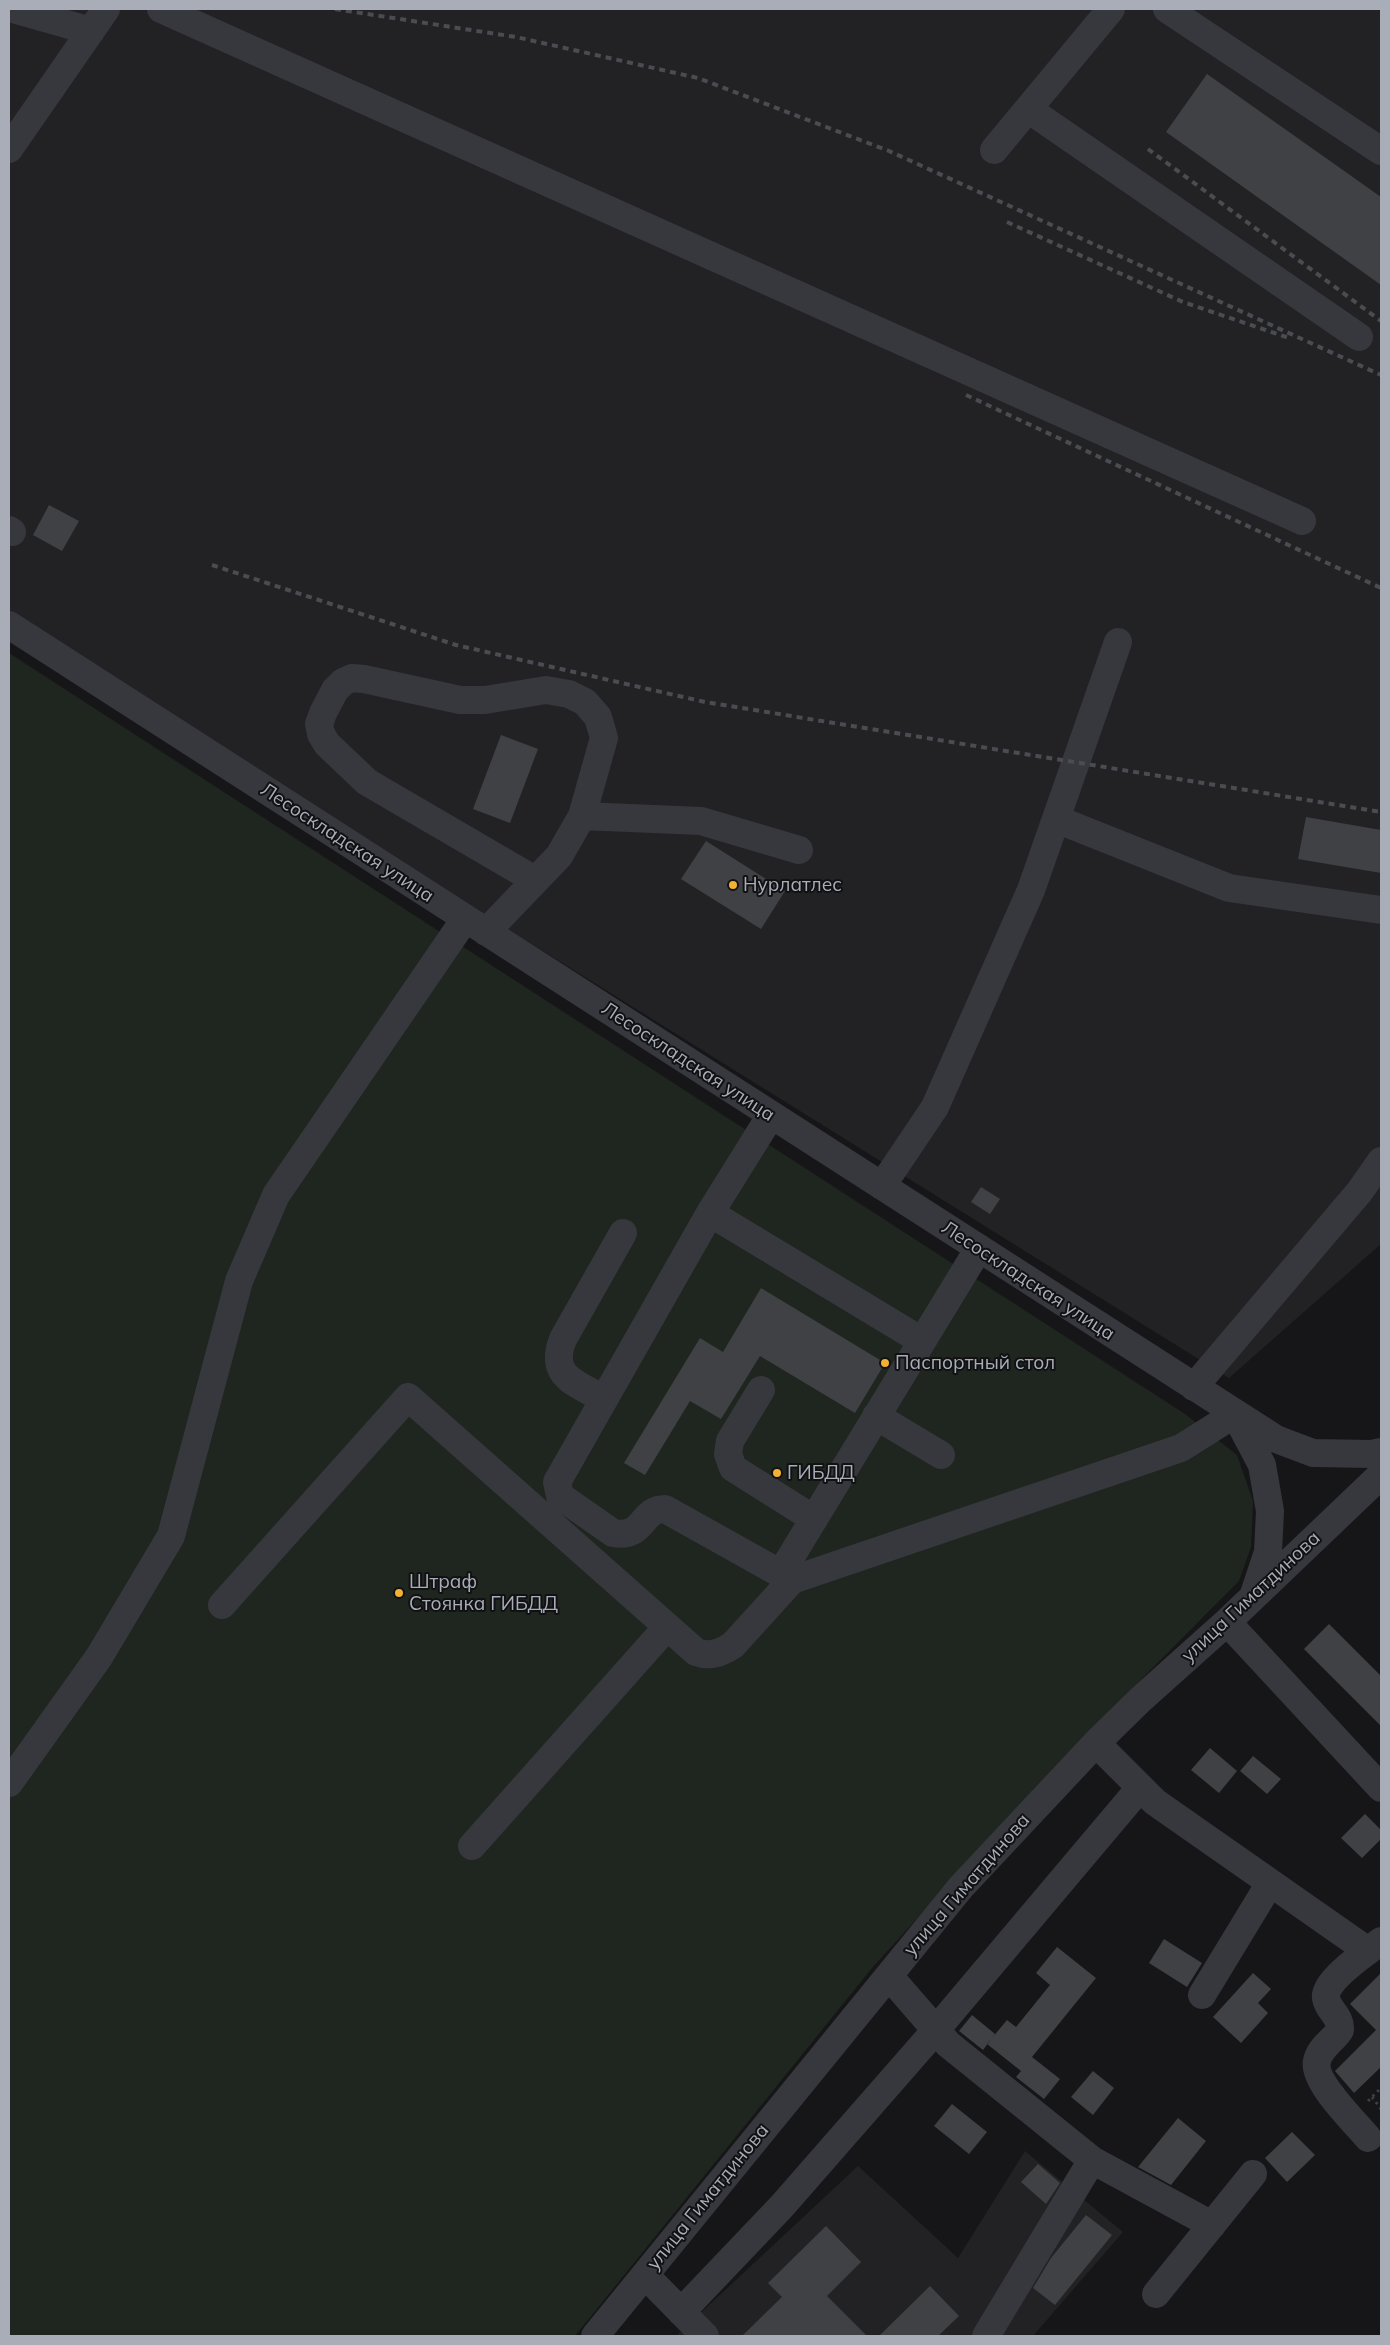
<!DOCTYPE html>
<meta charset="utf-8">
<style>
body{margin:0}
#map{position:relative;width:1390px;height:2345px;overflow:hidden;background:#161618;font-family:Mulish,sans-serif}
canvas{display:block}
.frame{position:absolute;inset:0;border:10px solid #a8adb8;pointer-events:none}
</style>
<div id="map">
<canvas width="1390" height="2345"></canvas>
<div class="frame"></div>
</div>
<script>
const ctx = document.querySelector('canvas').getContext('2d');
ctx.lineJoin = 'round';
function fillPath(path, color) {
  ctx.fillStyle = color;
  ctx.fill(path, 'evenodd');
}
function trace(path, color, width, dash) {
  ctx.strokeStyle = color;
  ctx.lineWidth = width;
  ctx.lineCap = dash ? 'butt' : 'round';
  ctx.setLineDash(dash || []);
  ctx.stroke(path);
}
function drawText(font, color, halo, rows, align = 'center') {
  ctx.font = font + ' Mulish,sans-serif';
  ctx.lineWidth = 4;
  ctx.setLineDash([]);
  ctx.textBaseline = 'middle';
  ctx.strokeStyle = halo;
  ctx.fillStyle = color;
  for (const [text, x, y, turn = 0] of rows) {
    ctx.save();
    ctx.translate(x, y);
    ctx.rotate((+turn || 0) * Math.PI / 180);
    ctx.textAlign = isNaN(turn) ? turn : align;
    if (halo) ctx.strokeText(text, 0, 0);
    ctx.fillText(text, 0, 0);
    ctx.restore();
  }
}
const built = new Path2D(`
 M9,9h1372v1235l-152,134 -1038,-646 -182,-118z
 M1025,2151l98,81 -90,104h-357l182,-170 100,92z`);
const green = new Path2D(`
 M9,653l1176,761 52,41 16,46 -2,46 -12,34 -176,177 -191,210 -297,368h-566z`);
const building = new Path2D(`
 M1207,74l174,123v88l-215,-153z
 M49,505l30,16 -17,30 -29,-16z
 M501,735l37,14 -28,74 -37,-14z
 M1306,817l75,13v43l-83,-14z
 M706,841l79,50 -24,38 -80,-50z
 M981,1187l19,12 -10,15 -19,-12z
 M761,1288l124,75 -30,50 -95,-57 -39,63 -31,-18 -45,74 -21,-12 76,-125 23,14z
 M1329,1624l52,52v50l-77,-77z
 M1210,1748l27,23 -18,22 -28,-23z
 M1253,1756l28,23 -14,15 -27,-23z
 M1365,1814l16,16v9l-19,19 -21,-20z
 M1164,1939l38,24 -15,24 -38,-24z
 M1057,1947l39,31 -64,79 28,22 -16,20 -28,-22 5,-6 -34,-27 20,-24 9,7 34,-42 -14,-12z
 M1253,1973l18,16 -13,14 10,10 -27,30 -28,-26z
 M1381,1973v94l-27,26 -19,-22 41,-41 -26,-26z
 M972,2015l23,19 -12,16 -24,-19z
 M1093,2071l21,17 -21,27 -22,-18z
 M952,2104l35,28 -18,22 -35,-28z
 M1178,2118l28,23 -35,44 -33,-18z
 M1292,2132l23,23 -28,27 -22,-24z
 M1038,2164l22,19 -14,21 -25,-22z
 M1086,2215l26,20 -57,70 -22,-17 18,-30z
 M826,2226l35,36 -34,34 40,40h-125l40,-39 -14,-14z
 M930,2286l29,30 -21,20h-59z`);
const path = new Path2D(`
 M1372,2097l9,12
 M1368,2101l13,-13`);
const minor = new Path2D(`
 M13,9l78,22
 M161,9l1141,512
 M1167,9l214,142
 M1028,109l331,228
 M9,149l97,-140
 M994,150l117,-141
 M9,530l3,2
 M9,625l1267,814 37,14 59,1 9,-2
 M582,816l119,5 98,29
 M1056,819l173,69 152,22
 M486,932l73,-76 23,-40 22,-78 -6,-21 -13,-15 -16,-8 -23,-4 -61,10h-25l-96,-21 -12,-1 -9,4 -8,8 -12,23 -4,11 2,10 6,10 40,38 168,98
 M771,1115l-61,98 -153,269 3,14 53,37c32,6 27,-24 52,-24l127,71 389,-132 54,-34 27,51 8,46 -2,41 -15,45
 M882,1186l53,-79 96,-217 87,-248
 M710,1213l212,128
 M1194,1387l166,-196 21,-30
 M761,1390l-31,51 -2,13 5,14 81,51
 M604,1399c-28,-16 -56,-22 -41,-60l60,-106
 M876,1416l65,39
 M781,1573l198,-325
 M222,1605l186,-208 288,255c14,5 25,1 37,-7l59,-65
 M1227,1622l154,166
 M1096,1743l59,59 213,149
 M9,1783l90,-126 72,-121 68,-255 37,-86 189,-276
 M472,1846l195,-219
 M889,1976l59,68 144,116 120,65
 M1202,1995l68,-112
 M1368,2138c-13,-16 -56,-57 -51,-77 3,-14 16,-20 23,-31 1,-15 -12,-19 -14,-32 -4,-16 42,-47 55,-57
 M645,2275l60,61
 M1156,2294l97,-120
 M681,2312l101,-106 153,-175 204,-242
 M595,2336l366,-449 135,-144 45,-44 86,-77 154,-147
 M986,2336l106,-176`);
const rail = new Path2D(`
 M335,9l181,28 182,41 191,73 492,224
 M1148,149l233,172
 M1007,222l176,80 106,36
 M966,395l415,193
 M212,565l244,80 249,57 676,110`);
const markers = [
 [733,885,5,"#f2b134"],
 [885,1363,5,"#f2b134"],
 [777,1473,5,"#f2b134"],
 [399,1593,5,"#f2b134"]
];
const streetNames = [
 ["Лесоскладская улица",347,843,33],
 ["Лесоскладская улица",688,1062,33],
 ["Лесоскладская улица",1028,1281,33],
 ["улица Гиматдинова",1251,1597,-43],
 ["улица Гиматдинова",967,1885,-49],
 ["улица Гиматдинова",708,2197,-51]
];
const poiNames = [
 ["Нурлатлес",743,885],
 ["Паспортный стол",895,1363],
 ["ГИБДД",787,1473],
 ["Штраф",409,1582],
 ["Стоянка ГИБДД",409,1604]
];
fillPath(built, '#222225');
fillPath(green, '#1e261f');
fillPath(building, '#404145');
trace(path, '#3d3f44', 3, [2.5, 4]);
trace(minor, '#37383d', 28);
trace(rail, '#4a4c52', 4, [6, 5]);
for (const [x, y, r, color] of markers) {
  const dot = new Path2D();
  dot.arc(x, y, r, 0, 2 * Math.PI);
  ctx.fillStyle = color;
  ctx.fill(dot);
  trace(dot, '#111113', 2);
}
drawText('19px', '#a8adb8', '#111113', streetNames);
drawText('19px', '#a8adb8', '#111113', poiNames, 'left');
</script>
